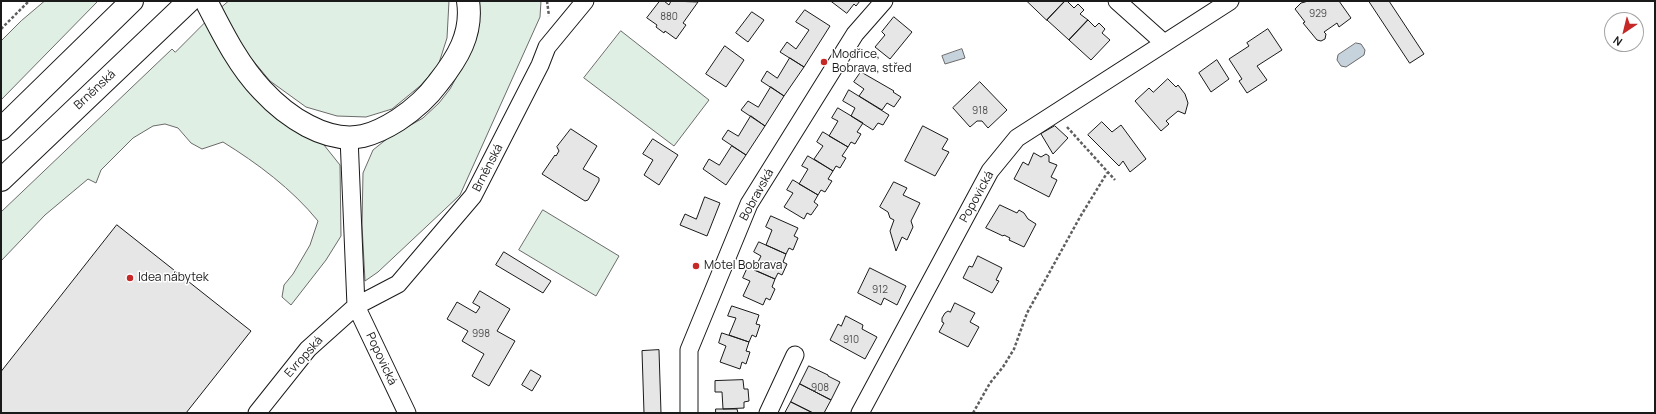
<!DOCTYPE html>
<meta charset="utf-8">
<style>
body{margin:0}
#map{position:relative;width:1656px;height:414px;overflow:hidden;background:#fff;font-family:Manrope,sans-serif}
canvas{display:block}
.frame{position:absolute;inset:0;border:2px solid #1a1a1a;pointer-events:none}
.north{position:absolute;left:1604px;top:12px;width:40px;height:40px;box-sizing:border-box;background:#fff;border:1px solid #a3a3a3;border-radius:50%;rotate:215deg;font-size:11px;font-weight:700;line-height:16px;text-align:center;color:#1a1a1a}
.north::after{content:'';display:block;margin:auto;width:14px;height:18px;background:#c62828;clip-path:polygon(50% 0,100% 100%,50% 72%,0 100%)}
</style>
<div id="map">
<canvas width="1656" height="414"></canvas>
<div class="frame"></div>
<div class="north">N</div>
</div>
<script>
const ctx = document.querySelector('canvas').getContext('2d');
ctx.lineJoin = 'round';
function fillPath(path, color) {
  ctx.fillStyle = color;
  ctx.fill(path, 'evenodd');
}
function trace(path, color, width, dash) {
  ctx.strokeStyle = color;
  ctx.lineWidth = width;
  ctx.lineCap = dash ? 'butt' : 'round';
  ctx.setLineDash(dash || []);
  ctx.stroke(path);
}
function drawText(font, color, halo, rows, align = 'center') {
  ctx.font = font + ' Manrope,sans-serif';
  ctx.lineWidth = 3;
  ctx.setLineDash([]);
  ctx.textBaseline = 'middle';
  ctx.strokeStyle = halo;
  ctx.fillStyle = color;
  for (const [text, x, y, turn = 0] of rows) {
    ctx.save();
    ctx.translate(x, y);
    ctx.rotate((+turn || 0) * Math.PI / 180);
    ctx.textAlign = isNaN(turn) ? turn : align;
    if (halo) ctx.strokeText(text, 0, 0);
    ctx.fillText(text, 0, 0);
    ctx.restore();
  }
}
const green = new Path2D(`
 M45,1h53l-97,99v-59l20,-20z
 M229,1h220l-2,37 -9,28 -18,20 -28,23 -26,8 -29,-1 -31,-9 -36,-26 -29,-35 -20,-38z
 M477,1h64l-1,16 -80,178 -82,77 -13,9 -3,-56 1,-52 10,-23 15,-12 35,-20 16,-15 11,-14 12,-22z
 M207,21l113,119 20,25 1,71 -15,24 -35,45 -9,-8 2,-12 9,-11 17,-29 8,-24c-26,-32 -61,-58 -95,-79l-21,7 -11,-6 -13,-15 -13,-4 -12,2 -20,12 -32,32 -5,13 -8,-4 -43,36 -44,46v-49l171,-163 3,3z
 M621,31l88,69 -35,46 -90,-68z
 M543,210l76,46 -23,40 -77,-46z`);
const water = new Path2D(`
 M1356,43l5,1 4,6 -1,5 -18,12 -5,-1 -4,-6 1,-5z
 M962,49l3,9 -20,6 -3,-8z`);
const building = new Path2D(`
 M660,1h4l5,4 2,-4 27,1 -15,21 3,2 -10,14 -11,-8 -1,2 -8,-6 1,-2 -10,-7z
 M831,1h29l-4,5 -2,-2 -7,9z
 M1027,1h38l-18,19z
 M1065,1h2l7,7 4,-4 6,6 -4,4 8,6 -19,20 -22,-20z
 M1304,1h35l12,17 -12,9 -2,-4 -13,9 2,2 -1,5 -4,2 -4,-1 -14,-17 2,-1 -10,-13 6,-6 4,-1z
 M1369,1h20l35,53 -14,9z
 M805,10l25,16 -26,41 -24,-15 7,-10 9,7 13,-19 -13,-8z
 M752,12l12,8 -16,22 -12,-9z
 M894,17l18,15 -22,27 -15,-12 10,-12 -3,-3z
 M1088,20l7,7 4,-4 6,6 -3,4 8,7 -19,20 -22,-20z
 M1268,29l14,21 -25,16 10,14 -20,13 -8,-12 3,-2 -13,-20 20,-13 -2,-3z
 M725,46l19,14 -18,27 -20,-13z
 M790,58l14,9 -20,29 -23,-15 6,-10 10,7z
 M1217,60l12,19 -18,13 -12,-19z
 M861,72l33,19 -1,1 8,5 -7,10 -7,-4 -5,7 -23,-14 5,-7 -10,-7z
 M1168,79l8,8 2,-2 7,9 3,9 -3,11 -7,-3 -12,10 3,3 -8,7 -26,-30 14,-13 4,4z
 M980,82l27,28 -19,18 -6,-7h-5l-7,6 -17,-19z
 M771,87l13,9 -19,30 -24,-16 7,-9 10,6z
 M849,90l40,25 -6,10 -5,-2 -5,7 -22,-14 4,-8 -12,-7z
 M838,108l25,15 -6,9 4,2 -6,10 -4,-2 -3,5 -19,-11 9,-15 -6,-3z
 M751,116l14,10 -19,29 -24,-16 6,-9 10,6z
 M1102,122l10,10 9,-7 25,34 -16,13 -7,-11 -4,5 -31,-31z
 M923,126l25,13 -6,10 7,3 -14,24 -30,-15z
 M1055,126l13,12 -15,16 -12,-20z
 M571,129l26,17 -14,23 16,9v3l-11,19 -3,1 -43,-27 13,-19 1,1 3,-5 -2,-4z
 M823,132l25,15 -6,9 4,2 -6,10 -4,-2 -3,5 -19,-12 9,-13 -6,-4z
 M653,139l25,16 -19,30 -15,-10 9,-15 -10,-6z
 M732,146l14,9 -20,30 -23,-16 6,-10 10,6z
 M1034,153l7,4 5,-3 3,2v6l8,3 -6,12 6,3 -8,17 -35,-18 9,-17 5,3z
 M808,156l25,15 -5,8 4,2 -7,11 -4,-2 -3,5 -19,-11 9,-15 -6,-3z
 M793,180l25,15 -4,7 4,3 -7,10 -4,-2 -3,6 -20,-12 9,-14 -6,-3z
 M894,182l13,6 -4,7 17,8 -9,18 2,6 -6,13 -5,-3 -6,14 -6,-20 4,-11 -4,-2 -2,-6 -8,-5z
 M705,197l15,6 -13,33 -27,-11 5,-11 11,5z
 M1000,205l17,8 2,-3 5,3 4,6 8,5 -12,23 -15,-7 1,-2 -6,-3 -1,1 -17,-8z
 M771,216l27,12 -4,8 4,2 -5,12 -4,-2 -3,6 -20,-9 6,-15 -6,-3z
 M117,225l134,106 -65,82h-185v-41z
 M759,242l27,12 -3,8 4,2 -5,11 -4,-2 -3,6 -21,-9 7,-14 -7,-4z
 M504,252l47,29 -8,12 -47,-28z
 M978,256l24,12 -6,12 3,1 -7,12 -29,-15 6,-12 3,1z
 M748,267l27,12 -3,8 3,2 -5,11 -4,-2 -3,7 -20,-9 7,-15 -7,-3z
 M870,268l36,18 -9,19 -13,-7 -3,7 -23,-12z
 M480,291l30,18 -13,22 18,10 -26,45 -17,-10 12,-22 -22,-13 6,-10 -21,-12 10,-17 19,11 4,-6 -7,-4z
 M955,303l20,10 -5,9 9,5 -11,20 -29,-15 5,-9 -2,-1v-4l3,-5 3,-2 2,1z
 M732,306l27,9 -3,9 4,1 -4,12 -4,-2 -3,7 -20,-7 7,-17 -8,-2z
 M846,316l17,9 -1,4 15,8 -12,22 -35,-19 8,-16 3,2z
 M722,333l27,9 -3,9 4,1 -4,12 -4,-2 -2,7 -20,-7 6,-16 -7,-3z
 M659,350l2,63h-17l-2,-62z
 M809,366l19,9v1l12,6 -9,18 -31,-16z
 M531,370l10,6 -9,15 -10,-6z
 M743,380l1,9h4l1,12 -5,1v6l-21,1 -1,-17h-7v-11z
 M800,384l31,16 -7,13h-11l-22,-11z
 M791,402l22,11h-28z
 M716,409h21l1,4h-22z`);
const path = new Path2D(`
 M547,1l2,15
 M1,29l28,-28
 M1067,127l48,53
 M973,413l17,-30 13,-16 11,-18 13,-36 53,-96 27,-44`);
const minor = new Path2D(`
 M1117,1l47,42
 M349,137l7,169 51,107
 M257,413l51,-64 48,-43 42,-22 75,-88 67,-131 7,-18 38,-46
 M689,413v-63l60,-146 106,-170 29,-33
 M768,413l27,-58
 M860,413l130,-242 27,-33 213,-137`);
const tertiary = new Path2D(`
 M206,1c16,31 32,64 56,89 24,26 64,54 101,46 13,-3 24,-9 35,-16 15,-10 29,-22 40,-37 19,-24 35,-49 30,-82`);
const trunk = new Path2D(`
 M1,129l131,-128
 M1,180l188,-179`);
const markers = [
 [824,62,4,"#c62828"],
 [696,266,4,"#c62828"],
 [130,278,4,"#c62828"]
];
const numberNames = [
 ["929",1318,14],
 ["880",669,17],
 ["918",980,111],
 ["912",880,290],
 ["998",481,334],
 ["910",851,340],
 ["908",820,388]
];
const poiNames = [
 ["Modřice,",832,55],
 ["Bobrava, střed",832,69],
 ["Motel Bobrava",704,266],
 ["Idea nábytek",138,278]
];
const streetNames = [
 ["Brněnská",95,90,-43],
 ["Brněnská",488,168,-63],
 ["Bobravská",757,195,-61],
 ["Popovická",977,197,-61],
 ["Evropská",304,357,-48],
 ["Popovická",381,359,65]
];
fillPath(green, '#e0efe3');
trace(green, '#6a6a6a', 1);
fillPath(water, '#c6d2dc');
trace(water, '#6a6a6a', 1);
fillPath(building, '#e6e6e6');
trace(building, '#1a1a1a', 1);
trace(minor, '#1a1a1a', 19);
trace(tertiary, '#1a1a1a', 24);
trace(trunk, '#1a1a1a', 24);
trace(path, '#5f5f5f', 2.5, [3, 2]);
trace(minor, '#fff', 17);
trace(tertiary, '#fff', 22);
trace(trunk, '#fff', 22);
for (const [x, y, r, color] of markers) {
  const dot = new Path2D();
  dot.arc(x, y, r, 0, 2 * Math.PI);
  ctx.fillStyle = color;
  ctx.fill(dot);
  trace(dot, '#fff', 1.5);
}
drawText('10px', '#4d4d4d', null, numberNames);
drawText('12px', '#1a1a1a', '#fff', poiNames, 'left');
drawText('12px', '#1a1a1a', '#fff', streetNames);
</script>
